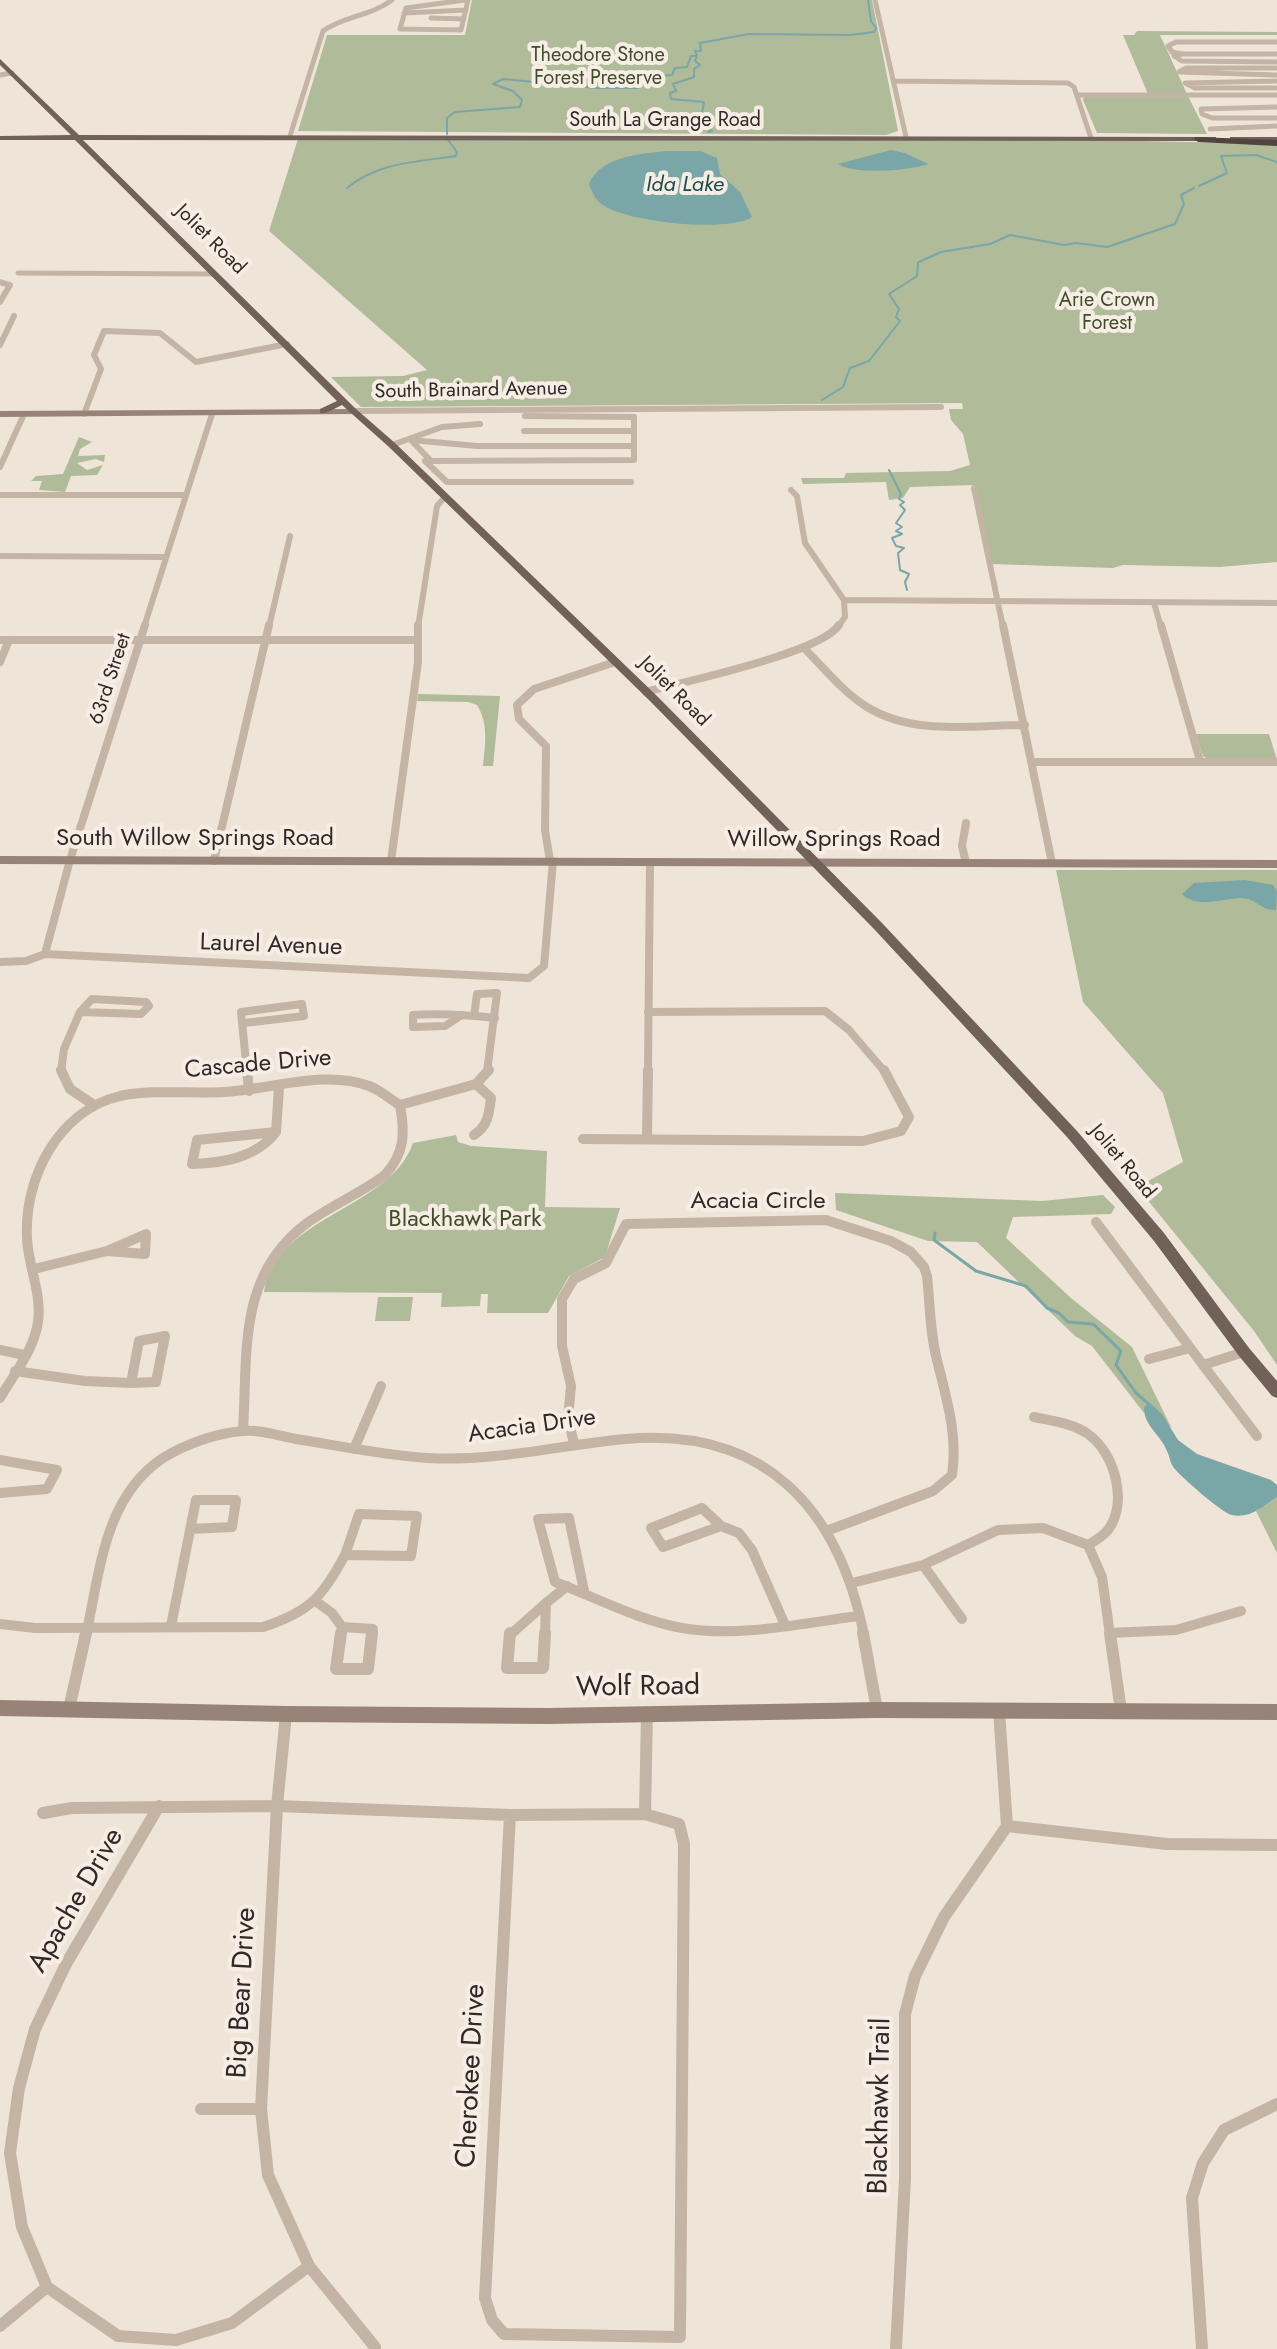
<!DOCTYPE html>
<style>
body{margin:0}
canvas{display:block;background:#eee4d8}
</style>
<canvas width="1277" height="2349"></canvas>
<script>
const ctx = document.querySelector('canvas').getContext('2d');
ctx.lineJoin = 'round';
function fillPath(path, color) {
  ctx.fillStyle = color;
  ctx.fill(path, 'evenodd');
}
function trace(path, color, width, dash) {
  ctx.strokeStyle = color;
  ctx.lineWidth = width;
  ctx.lineCap = dash ? 'butt' : 'round';
  ctx.setLineDash(dash || []);
  ctx.stroke(path);
}
function drawText(font, color, halo, rows, align = 'center') {
  ctx.font = font + ' Jost,sans-serif';
  ctx.lineWidth = 8;
  ctx.setLineDash([]);
  ctx.textBaseline = 'middle';
  ctx.strokeStyle = halo;
  ctx.fillStyle = color;
  for (const [text, x, y, turn = 0] of rows) {
    ctx.save();
    ctx.translate(x, y);
    ctx.rotate((+turn || 0) * Math.PI / 180);
    ctx.textAlign = isNaN(turn) ? turn : align;
    if (halo) ctx.strokeText(text, 0, 0);
    ctx.fillText(text, 0, 0);
    ctx.restore();
  }
}
const green = new Path2D(`
 M472,0h400l26,131 -12,4 -588,-4 29,-96h138z
 M1137,31l140,1v3h-117l27,59h-39l-25,-59h11z
 M1188,96l19,38 -110,-1 -14,-33 1,-3z
 M298,139l802,1 177,4v418l-57,5 -97,-2 -10,3 -121,-4 -17,-79 -65,2 -7,11 -14,2 -3,-18 -83,2 -2,-6h43l2,-5 104,-2 20,-6 -7,-31 -12,-14 -2,-11h14l-1,-6 -601,4 -30,-30 72,-1 24,-6 -158,-139z
 M79,437l13,5 -12,7 -2,7 27,-1 -1,7 -8,-3 -19,4 10,7 16,-5 -6,10 -26,1 -6,16 -26,-2 3,-9h-11l5,-5 27,-2z
 M418,694l82,2 -7,70h-10c2,-21 6,-42 -6,-61l-9,-3 -51,-1z
 M1196,734h73l8,26 -69,-1 -5,-3z
 M1056,870h221v495l-23,-34 -117,-144 46,-25 -20,-69 -80,-91z
 M456,1135l2,7 13,4 76,5 -2,56 75,1 -15,49 -36,19 -21,37h-61l1,-19h-7l-1,12 -39,1 1,-14 -178,-1c12,-77 126,-82 149,-149z
 M835,1193l207,8 61,-6 12,12 -4,7 -98,3 -7,21 65,60 61,49 40,82 -22,-26 -5,4 -1,6 -52,-67 -17,-10 -98,-94 -49,-1 -92,-31z
 M378,1297h35l-3,24h-35z
 M1277,1497v56l-21,-42z`);
const water = new Path2D(`
 M891,150l14,3 23,11c-19,7 -73,11 -90,0z
 M666,151h34l17,7 3,16 20,18 12,25c-24,16 -126,5 -149,-12 -8,-5 -11,-13 -14,-21 12,-28 51,-30 77,-33z
 M1245,880l28,5 4,6 -1,19c-15,1 -21,-13 -36,-12 -19,1 -43,11 -58,-4l12,-11z
 M1150,1403l12,11 16,26 19,14 74,26 6,5v12c-14,9 -27,22 -45,18 -9,-1 -52,-39 -58,-47 -4,-5 -4,-11 -7,-17 -6,-16 -24,-26 -23,-44z`);
const streamFar1 = new Path2D(`
 M697,56l-2,5 5,4 -6,4v8l-21,7 3,7 -6,2 1,6 33,3 -3,17 -7,1 18,11 -4,1
 M447,134v-16l8,-6 65,-5 2,-7 -9,-9 -20,-7 10,-5 94,9h41l13,-12 21,-1 3,-7 12,-1 4,-11h6l-2,-5h6l-1,-8 49,-9 101,1 24,-3 2,-4 -5,-7 -3,-21
 M1199,186l28,-13 -6,-17 35,-1 21,7
 M347,188c31,-26 70,-26 109,-32l1,-4 -9,-12
 M919,262l22,-10 49,-8 20,-9 54,10 12,-2 31,4 68,-23 9,-20 -3,-9 13,-7
 M822,400l21,-13 7,-19 19,-7 31,-40 -4,-4 3,-8 -10,-15 28,-18 1,-13
 M889,470l12,24 -2,5 5,3 -4,3 5,5 -9,13 6,4 -6,4 6,3 -10,4 4,8 8,2 -6,5 2,17 9,4 -4,8 2,8`);
const stream = new Path2D(`
 M935,1233l-1,7 42,31 50,15 21,22 12,5 9,9 25,2 28,27 -5,14 20,28 15,13`);
const streetFar4 = new Path2D(`
 M465,0l-59,8 -6,21 61,1 7,-30
 M875,0l31,137
 M404,13l62,-3
 M431,18l33,1
 M1277,42h-101l-8,4 4,6 10,2 -8,2 8,5 95,1
 M1182,54h95
 M1277,68h-91l-7,4 98,3
 M0,75l12,-2
 M894,81l174,2 6,4 17,51
 M1277,81l-92,2 10,5h82
 M1077,95h200
 M1277,107l-76,2 1,5 10,4h65
 M1210,129l67,-3
 M290,136l33,-105c21,-15 48,-15 69,-31
 M18,273l196,1`);
const streetFar3 = new Path2D(`
 M0,282l10,3 -10,17
 M0,345l14,-29
 M353,411l588,-4
 M84,414l17,-45 -7,-14 10,-24 56,2 36,29 91,-18
 M524,431h110
 M411,440l18,19 -4,2 22,21h184
 M411,440l66,6h157
 M392,445l50,-18 38,-3
 M425,461l209,-1v-43l-109,-1
 M0,467l24,-53
 M974,488l29,139
 M791,490l6,6 8,47 39,57 1,17 -7,10
 M0,495h185
 M0,556l166,1
 M844,600l433,3
 M1154,603l7,24
 M144,627l68,-213
 M269,627l21,-91
 M418,627l19,-121 8,-9`);
const streetFar2 = new Path2D(`
 M1003,625l49,238
 M1161,625l39,136
 M0,640h416
 M804,648c20,20 39,44 63,59 47,29 106,18 158,18
 M0,662l9,-22
 M646,692c37,-10 175,-39 193,-67
 M1033,762h244
 M966,823l-4,23 4,17
 M214,861l55,-236
 M391,861l27,-199v-37
 M550,861l-5,-31 1,-84 -27,-27 -2,-14 17,-16 81,-27
 M45,954l25,-94 75,-235
 M0,962l26,-1 19,-7 484,24 15,-12 9,-105
 M92,999l54,3 3,4 -8,8 -61,-2z
 M648,1012l177,-1 24,19 36,42
 M462,1015l-17,11 -32,1v-12c28,-2 55,0 82,3
 M474,1016l3,-22 20,-1 -10,79
 M244,1023l60,-7 -2,-12 -61,8 6,60
 M61,1072l3,-23 16,-37
 M648,1072l2,-210`);
const streetFar1 = new Path2D(`
 M61,1070l9,19 24,16
 M247,1070l2,21
 M400,1105l76,-21
 M276,1132c-20,26 -53,31 -84,32l5,-24z
 M276,1132l3,-44
 M474,1135c14,-9 15,-21 17,-37l-15,-14 13,-14
 M647,1138l1,-68
 M583,1139l280,2 38,-10 8,-14 -25,-47
 M1096,1222l107,143
 M146,1234l-1,20 -38,-3z
 M34,1269l73,-18
 M165,1336l-9,46 -25,1 8,-42z
 M0,1350l24,5
 M1244,1352l-41,13 54,71
 M1149,1359l41,-11
 M15,1371l70,10 46,2
 M0,1398c14,-24 34,-48 38,-76 4,-29 -10,-56 -11,-84 -3,-60 31,-127 93,-142 34,-7 69,-2 104,-4 45,-2 101,-23 145,-6 11,4 21,13 31,19 5,28 5,48 -15,70 -24,18 -53,30 -78,48 -70,52 -59,129 -64,207
 M1034,1417c18,4 38,6 54,17 26,18 41,68 20,96 -5,6 -13,11 -20,15
 M574,1444l-6,-26 3,-32 -9,-40v-47l12,-20 32,-16 20,-39 200,-4 65,21 20,11 13,15 3,9c3,28 3,60 11,88 9,36 20,73 14,111l-19,16 -104,39
 M354,1449l27,-63
 M0,1460l57,10 -10,19 -47,4
 M702,1508l19,18 -58,21 -12,-19z
 M359,1514l58,2 -6,40 -66,-1z
 M721,1526l18,7 13,17 33,75
 M923,1565l39,54
 M852,1583l71,-18 75,-35 45,-2 45,17 14,32 8,58
 M584,1591l-15,-73 -31,1 17,63c42,16 83,38 127,46 59,10 119,-5 177,-12
 M318,1603l14,10 10,14
 M546,1603l21,-17
 M0,1624l35,4 228,-1c46,-15 59,-29 82,-72
 M171,1626l25,-126h40l-4,27 -41,2
 M1109,1633l67,-3 65,-19
 M86,1635c14,-63 18,-138 77,-177 23,-14 53,-25 80,-27 17,-2 36,5 53,8 44,7 87,16 132,19 68,4 131,-13 198,-19 138,-12 212,68 238,196
 M341,1635l1,-8 31,2 -1,6
 M510,1635l36,-32 -1,32`);
const street = new Path2D(`
 M341,1633l-5,36h32l4,-36
 M510,1633l-3,35h36l2,-35
 M863,1633l14,77
 M1110,1633l11,78
 M69,1709l17,-76
 M999,1711l8,115
 M286,1714l-9,92 -16,303 7,66 41,91 66,81
 M159,1806l-93,158 -31,65 -16,59 -9,65 12,74 25,60 71,49 58,4 56,-17 77,-57
 M43,1813l29,-5 205,-2 233,9
 M645,1814l34,10 5,20 -4,493 -176,-3 -12,-14 -7,-22 25,-483z
 M645,1814l2,-100
 M1007,1826l160,18 110,1
 M201,2109h60
 M0,2326l47,-39
 M896,2349l9,-170v-165l10,-38 29,-59 63,-91
 M1202,2349l-10,-151 11,-35 21,-33 53,-26`);
const secondary = new Path2D(`
 M356,409v4l-3,1 -353,3v-6z
 M0,856l1277,4v8l-1277,-4z
 M0,1700l286,6 262,2 329,-6 400,2v16l-400,-2 -329,6 -262,-2 -286,-6z`);
const primary = new Path2D(`
 M0,59l79,76 1137,2v4h-3l-1130,-1 273,269 39,34 263,254 224,226 195,208 87,102 85,115 28,33v17l-5,-2 -33,-40 -85,-115 -87,-104 -193,-208 -224,-228 -261,-254 -47,-42 -16,8h-6v-4l17,-8 -262,-261h-75v-4l71,-1 -71,-70z
 M1230,137h47v4h-47z`);
const highway = new Path2D(`
 M1195,137l82,3v6l-79,-4 -4,-3z`);
const farParknames = [
 ["Theodore Stone",598,56],
 ["Forest Preserve",598,79],
 ["Arie Crown",1107,301],
 ["Forest",1107,324]
];
const farStreetnames = [
 ["South La Grange Road",665,121],
 ["Joliet Road",210,240,45],
 ["South Brainard Avenue",471,391,-1],
 ["63rd Street",111,679,-72],
 ["Joliet Road",674,692,45],
 ["Joliet Road",1122,1162,50]
];
const farWaternames = [
 ["Ida Lake",685,186]
];
const streetNames = [
 ["South Willow Springs Road",195,839],
 ["Willow Springs Road",834,840],
 ["Laurel Avenue",271,946,2],
 ["Cascade Drive",258,1065,-5],
 ["Acacia Circle",758,1202],
 ["Acacia Drive",532,1427,-8]
];
const parkNames = [
 ["Blackhawk Park",465,1220]
];
const nearStreetnames = [
 ["Wolf Road",638,1688,-1],
 ["Apache Drive",77,1901,-60],
 ["Big Bear Drive",243,1993,-87],
 ["Cherokee Drive",472,2076,-87],
 ["Blackhawk Trail",881,2106,-89]
];
fillPath(green, '#b0bb9a');
fillPath(water, '#7aa6a8');
trace(streamFar1, '#7aa6a8', 2);
trace(stream, '#7aa6a8', 3);
trace(streetFar4, '#c4b4a6', 5);
trace(streetFar3, '#c4b4a6', 6);
trace(streetFar2, '#c4b4a6', 8);
trace(streetFar1, '#c4b4a6', 10);
trace(street, '#c4b4a6', 12);
fillPath(secondary, '#978378');
fillPath(primary, '#726158');
fillPath(highway, '#51443e');
drawText('20px', '#414d2c', '#f6eee4', farParknames);
drawText('20px', '#312926', '#f6eee4', farStreetnames);
drawText('italic 22px', '#204b4e', '#f6eee4', farWaternames);
drawText('24px', '#312926', '#f6eee4', streetNames);
drawText('24px', '#414d2c', '#f6eee4', parkNames);
drawText('28px', '#312926', '#f6eee4', nearStreetnames);
</script>
